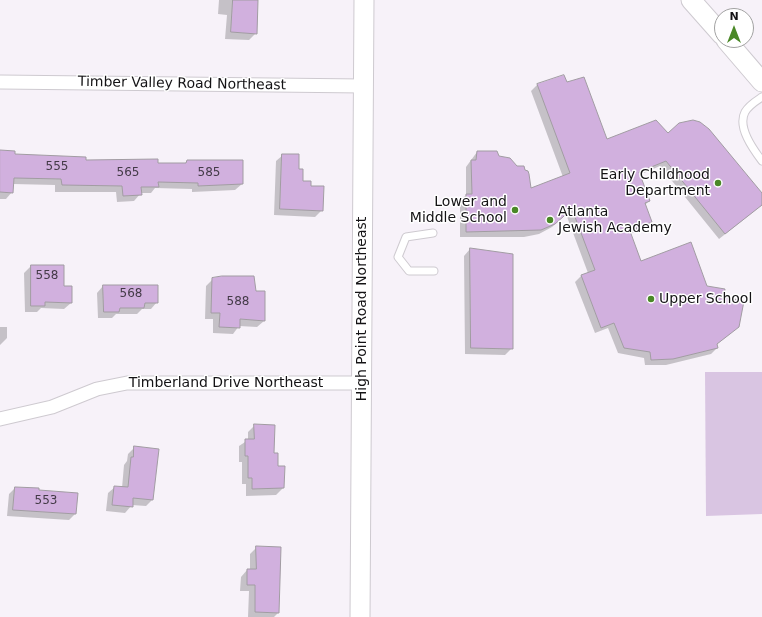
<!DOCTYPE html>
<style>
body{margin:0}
#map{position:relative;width:762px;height:617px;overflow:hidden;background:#f7f2f9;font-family:"DejaVu Sans",sans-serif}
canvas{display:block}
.north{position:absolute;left:714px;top:8px;width:40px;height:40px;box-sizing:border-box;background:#fff;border:1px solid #a1a1a1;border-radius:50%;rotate:0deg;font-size:11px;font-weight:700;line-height:16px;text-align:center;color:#141315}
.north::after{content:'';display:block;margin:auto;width:14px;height:18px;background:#4a8827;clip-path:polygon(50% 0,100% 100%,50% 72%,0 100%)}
</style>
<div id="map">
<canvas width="762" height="617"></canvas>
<div class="north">N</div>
</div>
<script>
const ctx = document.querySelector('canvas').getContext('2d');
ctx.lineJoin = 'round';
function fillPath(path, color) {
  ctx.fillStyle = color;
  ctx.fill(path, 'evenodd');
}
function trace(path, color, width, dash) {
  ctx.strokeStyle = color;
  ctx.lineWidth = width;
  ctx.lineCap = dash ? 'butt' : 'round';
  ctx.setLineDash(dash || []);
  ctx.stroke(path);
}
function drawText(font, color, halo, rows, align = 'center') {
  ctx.font = font + ' "DejaVu Sans",sans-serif';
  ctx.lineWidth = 3;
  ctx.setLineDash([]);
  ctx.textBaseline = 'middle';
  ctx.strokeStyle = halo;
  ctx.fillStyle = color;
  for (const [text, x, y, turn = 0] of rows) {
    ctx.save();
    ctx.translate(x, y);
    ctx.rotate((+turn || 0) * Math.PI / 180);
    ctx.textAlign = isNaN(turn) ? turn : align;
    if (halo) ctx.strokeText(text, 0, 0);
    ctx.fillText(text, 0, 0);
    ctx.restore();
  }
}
const green = new Path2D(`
 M705,372h57v142l-56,2z`);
const shadow = new Path2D(`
 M219,0h38l-1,33 -7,7 -24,-1 2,-24 -9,-1z
 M564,76l2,7 41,58 61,-7 94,60v11l-43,34 -59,-73 -21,9 10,26 -4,4 6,17 -6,6 -15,6 11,28 65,25 16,11 9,35 -15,12 1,3 -6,6 -45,11h-21l-1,-7 -26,-5 -10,-25 -13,5 -20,-51 6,-6 7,-3 -22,-59 -14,13 -13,7 -15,3h-64v-36l6,-6v-28l11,-15 21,5 33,32 32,-12 -32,-86 6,-6z
 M0,151l14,4 71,6 100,3 2,-3 55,23 -7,6 -43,2v-3l-37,-1 -4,5h-10l-7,8 -17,1 -1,-10h-61v-7l-42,-1 -1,8 -6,7h-6z
 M283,155l15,15 4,12 8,5 12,23 -7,7 -41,-2 2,-54z
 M470,249l42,99 -7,7 -40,-1 -1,-98z
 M31,266h32v21l8,16 -7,6 -23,-1 -4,4h-12l-1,-39z
 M213,279l51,42 -7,6 -18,-1 -6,8 -20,-1v-14h-8l1,-33z
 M103,286l54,16 -6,7h-9l-5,5h-21l-4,4h-14l-1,-25z
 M0,317v10h7v11l-7,7z
 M255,425l23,42 5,21 -7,7 -30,1v-12h-4v-22h-3v-16l9,-6v-8z
 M135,447l17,53 -6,6 -14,-1 -7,8 -19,-2 2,-18 7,-6 7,1 2,-23 3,-4 1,-7z
 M15,488l23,3 38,22 -7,7 -62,-4 2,-22z
 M257,547l23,23 -2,43 -4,4h-26l1,-26h-9l1,-14 6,-7h3v-16z`);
const building = new Path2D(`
 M233,0h25l-1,34 -26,-2z
 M564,75l3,7 17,-5 23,62 49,-19 12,13 11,-10 14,-3 7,2 9,7 53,64v12l-37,29 -59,-73 -27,11 11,29 -5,2 7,19 -22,9 11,30 50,-19 16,44 18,3 -1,8 20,4 -5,26 -22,17 1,4 -45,11 -22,1 -1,-8 -26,-4 -10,-25 -13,5 -20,-53 14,-5 -23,-61 -17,15 -14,6 -75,2v-38h6l-1,-34h5l1,-9h20l2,5 11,2 7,8h7l1,4 3,1 1,3 2,14 39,-15 -33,-89z
 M0,150l15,1v3l71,3v3l72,-1v4h28l1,-3h56v24l-45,2v-3l-40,-1 1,5h-18l1,8 -19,1 -1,-10 -60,-1 -1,-6 -47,-1 -1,15 -13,-1z
 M282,154h17v15h4v12h8v5h13l-1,25 -43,-2z
 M470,248l43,6v95l-42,-1z
 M31,265h33v21h8v17l-27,-1v4h-14z
 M222,276h32l2,15h9v30l-25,-2v9l-21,-1 1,-14h-9l1,-35z
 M103,285h55v18h-13l-1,5h-24l-1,4h-15z
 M254,424l21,1 -1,28h4v13h7l-1,22 -32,1v-11h-4v-22h-3v-17h9z
 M134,446l25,3 -6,51 -20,-2v9l-21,-2 2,-19 14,1 3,-30h2z
 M15,487l24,1v2l39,3 -2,21 -63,-4z
 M256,546l25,1 -2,66 -24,-1v-27h-8v-16h9z`);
const lane = new Path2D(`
 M762,97c-6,4 -13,8 -17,15 -8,15 8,37 17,49
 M433,233l-27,4 -8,20 11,14h25`);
const street = new Path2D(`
 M0,82l363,4
 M0,419l52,-12 45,-18 30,-6h234`);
const secondary = new Path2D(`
 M691,0l31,35
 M726,40l36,42
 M360,617l4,-617`);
const markers = [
 [718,183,4,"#4a8827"],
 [515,210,4,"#4a8827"],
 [550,220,4,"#4a8827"],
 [651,299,4,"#4a8827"]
];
const numberNames = [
 ["555",57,167],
 ["565",128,173],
 ["585",209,173],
 ["558",47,276],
 ["568",131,294],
 ["588",238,302],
 ["553",46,501]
];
const streetNames = [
 ["Timber Valley Road Northeast",182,84,1],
 ["High Point Road Northeast",362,309,-90],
 ["Timberland Drive Northeast",226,383]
];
const poiNames = [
 ["Early Childhood",710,175],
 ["Department",710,191],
 ["Lower and",507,202],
 ["Middle School",507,218],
 ["Atlanta",558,212,"left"],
 ["Jewish Academy",558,228,"left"],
 ["Upper School",659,299,"left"]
];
fillPath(green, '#d9c5e2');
fillPath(shadow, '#0003');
fillPath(building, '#d1b0de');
trace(building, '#a19ca2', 1);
trace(lane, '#cecad0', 9);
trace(street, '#cecad0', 15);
trace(secondary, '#cecad0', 21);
trace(lane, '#fff', 7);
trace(street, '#fff', 13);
trace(secondary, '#fff', 19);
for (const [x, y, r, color] of markers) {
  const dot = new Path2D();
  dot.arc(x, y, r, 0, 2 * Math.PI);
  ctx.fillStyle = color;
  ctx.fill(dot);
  trace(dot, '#fff', 1.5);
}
drawText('12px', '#433a47', null, numberNames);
drawText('14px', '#141315', '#fff', streetNames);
drawText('14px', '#141315', '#fff', poiNames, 'right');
</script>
